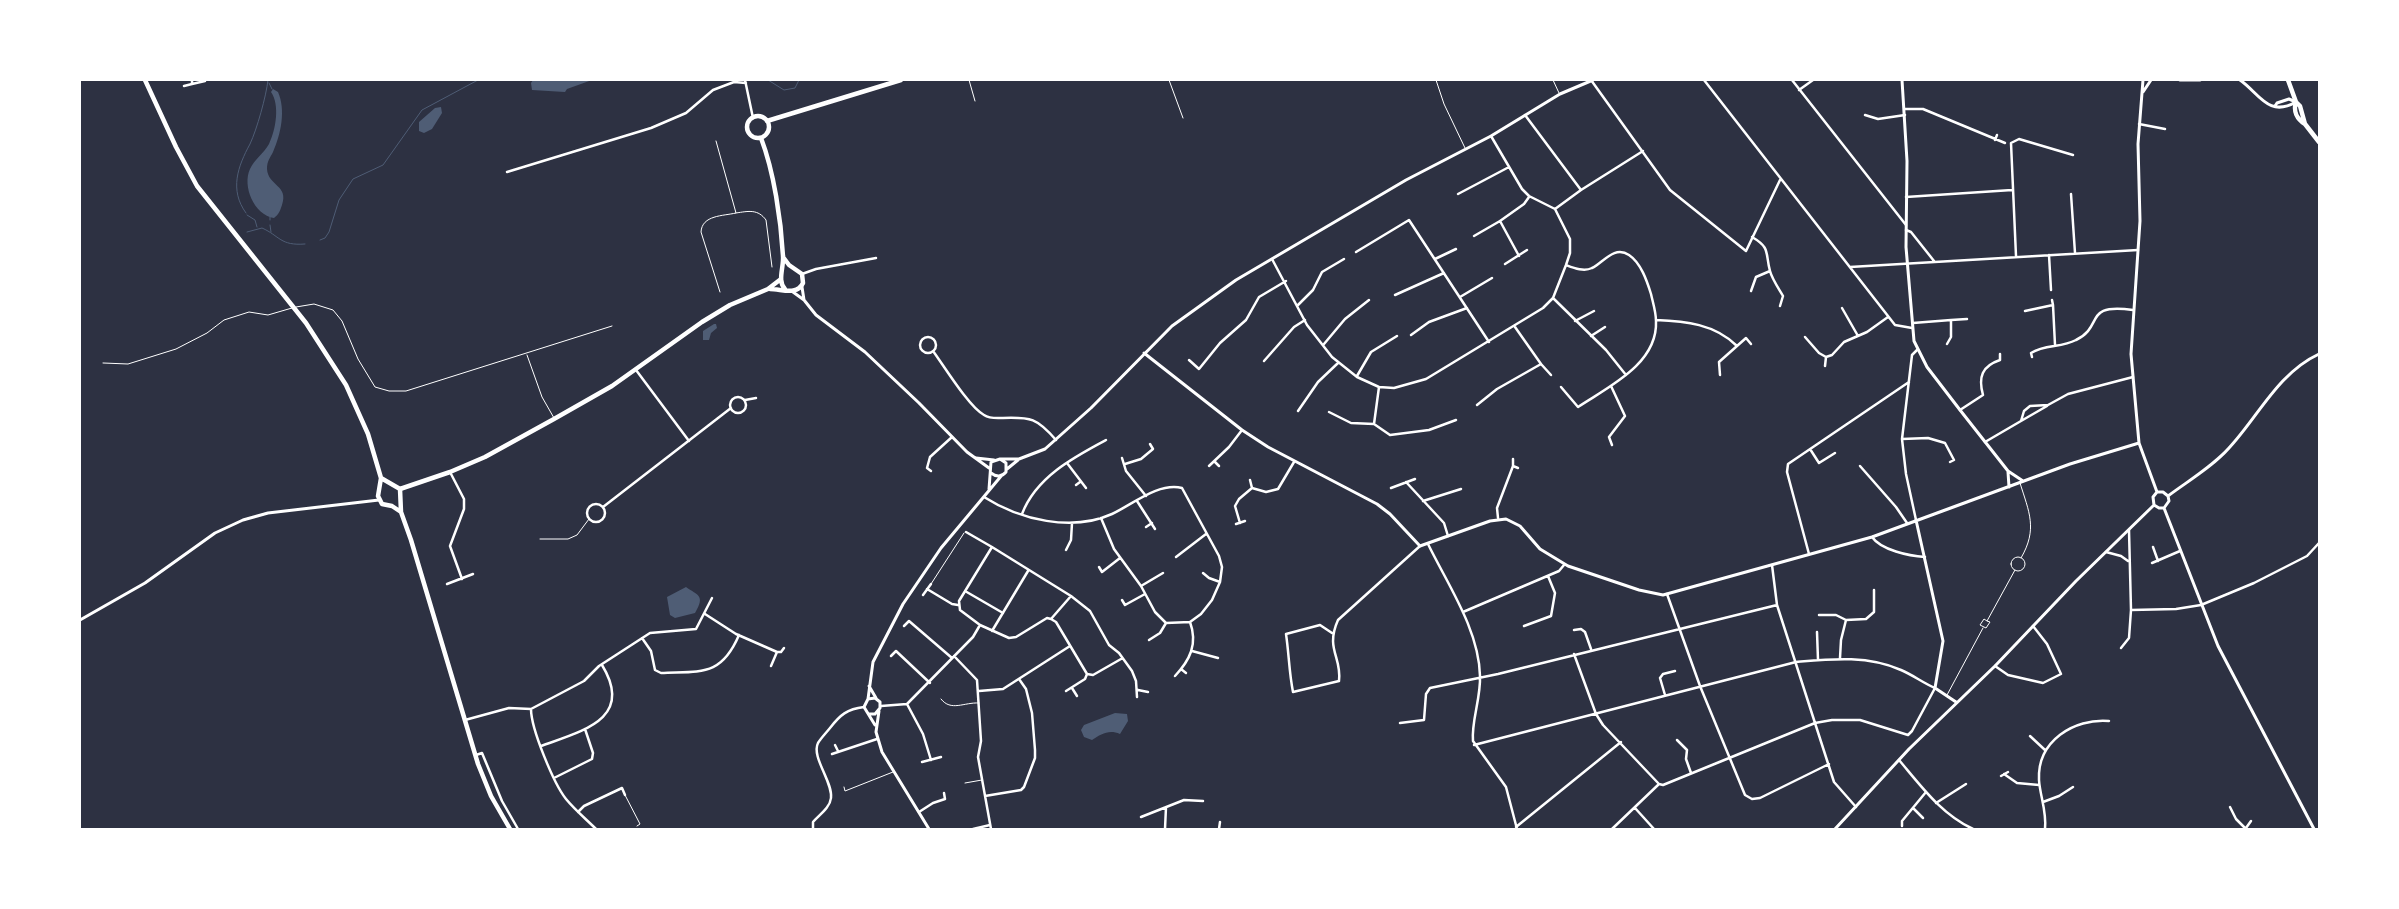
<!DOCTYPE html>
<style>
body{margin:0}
#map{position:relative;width:2399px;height:909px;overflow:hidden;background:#2d3142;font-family:"Work Sans",sans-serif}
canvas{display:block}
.frame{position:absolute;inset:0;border:81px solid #fff;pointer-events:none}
</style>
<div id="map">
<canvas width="2399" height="909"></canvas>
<div class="frame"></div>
</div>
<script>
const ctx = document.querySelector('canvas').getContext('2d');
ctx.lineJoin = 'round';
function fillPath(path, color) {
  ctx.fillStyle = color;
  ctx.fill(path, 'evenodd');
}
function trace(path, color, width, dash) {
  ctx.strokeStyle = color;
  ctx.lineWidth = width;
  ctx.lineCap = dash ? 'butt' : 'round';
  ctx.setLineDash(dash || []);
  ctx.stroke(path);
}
const water = new Path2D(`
 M533,80h59l-25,9 -2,3 -33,-2 -1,-7z
 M273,89l5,3c8,18 3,42 -5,60 -3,6 -6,9 -6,17 1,17 22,16 15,36 -2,6 -3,9 -8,13 -20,-3 -32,-32 -24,-49 4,-9 14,-16 19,-25 7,-15 11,-39 2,-52z
 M441,107l1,6 -10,16 -8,4 -5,-2v-9l16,-14z
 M714,324h2l1,4 -6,5 -2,7h-6v-9z
 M686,587c11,8 20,8 9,26l-20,5 -5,-3 -3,-18z
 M1115,713l12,1 1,7 -8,13c-11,-5 -19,0 -28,6l-8,-3 -3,-7 3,-5z`);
const stream = new Path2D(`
 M768,80l16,10 11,-2 4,-8
 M269,83l3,6
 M246,213c-17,-23 -8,-47 4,-69 7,-15 16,-47 18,-64
 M247,215l8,5 2,7
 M270,217v3
 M270,225l1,7
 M247,232l15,-4c18,8 18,18 43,16
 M320,240l5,-2 4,-6 10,-32 14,-21 30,-14 39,-55 56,-30`);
const service = new Path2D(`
 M969,80l6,21
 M1169,80l14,38
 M1436,80l8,24 21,44
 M1553,80l6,13
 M716,141l20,72c-13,3 -34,2 -35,19l19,60
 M736,213c13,-2 22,-4 30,7l6,47
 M296,307l18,-3 19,6 9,11 16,38 17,28 14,4h17l206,-65
 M527,355l15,42 12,21
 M103,363l25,1 48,-15 31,-16 17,-13 25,-8 19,3 24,-7
 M2020,483c9,29 18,46 1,75
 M540,539h28l9,-4 12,-16
 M2011 564a7 7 0 1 1 14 0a7 7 0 1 1-14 0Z
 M931,584l33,-51
 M1987,621l-3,-2 -4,6 6,3 4,-6 -3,-1 28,-51
 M1947,695l36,-67
 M941,699c10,13 23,3 38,4
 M965,783l17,-3
 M844,787l1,4 48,-19
 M625,795l15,29 -3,2`);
const minor = new Path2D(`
 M745,80l8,38
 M1591,80l79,110 76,61 34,-71
 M1704,80l191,245 17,3
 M1792,80l114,145
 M192,84l13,-3
 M184,86l8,-2v-4
 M1799,90l14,-10
 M1905,109h18l82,34
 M1525,115l56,75
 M1865,115l13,4 27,-4
 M2139,124l26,5
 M1995,140l2,-5
 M507,172l144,-44 35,-15 27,-23 21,-8 12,1
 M1458,194l51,-27
 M2071,194l4,59
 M1906,197l106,-7
 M1555,209l26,-19 62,-39
 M1906,230l5,2 23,29
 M1474,236l26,-15
 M1752,237c19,11 13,16 18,34 2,8 9,18 13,25l-3,10
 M1356,252l53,-32 80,122
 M2049,255l2,35
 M1519,256l-19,-35 24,-17 5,-7
 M2016,256l-5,-113 8,-4 54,16
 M1272,259l35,66 25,32 25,20 22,10 15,1 32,-9 117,-71 10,-10 13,-33 4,-12v-14l-15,-30 -26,-13 -7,-7 -31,-53
 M1435,259l21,-10
 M1505,264l22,-14
 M1850,267l288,-17
 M802,274l14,-5 60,-11
 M1751,291l5,-14 14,-6
 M1395,295l49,-22
 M1460,297l32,-19
 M1553,298l53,52 20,25
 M2052,300l1,5
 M1298,305l15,-15 9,-18 22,-13
 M1842,308l16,28
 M2025,311l28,-6 2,40
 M1656,320c29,1 59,4 81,26
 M1951,320l16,-1
 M1575,321l19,-10
 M1913,323l38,-3v17l-4,7
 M1411,335l18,-13 38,-14
 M1591,336l14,-9
 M920 345a8 8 0 1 1 16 0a8 8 0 1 1-16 0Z
 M1805,337l14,16 7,4
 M1324,344l21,-25 24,-19
 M933,351c11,15 36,56 51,64 6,4 12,3 19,3 28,-1 34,0 53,22
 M2032,357l-1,-4c14,-9 30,-5 45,-13 29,-14 6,-37 57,-30
 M1189,360l10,9 21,-26 26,-23 13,-23 27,-16
 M1264,361l30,-34 11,-7
 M1541,364l10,11
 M1825,366l1,-9 6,-2 12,-13 23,-10 21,-15
 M636,370l53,71
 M1720,375l-1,-13 27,-24 5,6
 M1357,376l14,-24 26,-16
 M1611,386l14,30 -16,21 3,8
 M1379,387l-5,37 16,11 39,-5 27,-10
 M1561,387l17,20c30,-20 80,-43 78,-86 0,-9 -3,-18 -5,-27 -4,-13 -10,-31 -22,-39 -15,-10 -26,8 -37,13 -8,4 -18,0 -26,-3
 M730 405a8 8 0 1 1 16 0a8 8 0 1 1-16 0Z
 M745,400l11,-2
 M1477,405l20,-16 44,-25 -26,-37
 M1960,410l23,-15c-5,-18 -1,-29 17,-35v-6
 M1298,411l20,-29 20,-19
 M1329,412l22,11 23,1
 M2021,421l26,-15
 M1902,439l26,-1 17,5 9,17 -4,2
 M1985,442l36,-21 3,-10 6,-5 18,-1 20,-11 65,-17
 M1810,449l9,14 16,-10
 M1122,458l4,13 20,25
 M1215,462l4,4
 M1067,463l19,25
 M1125,464l16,-5 12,-10 -3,-5
 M1209,466l20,-19 13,-17
 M1513,466l5,2
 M1860,466l36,41 11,16
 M931,471l-4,-3 3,-11 22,-20
 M450,472l14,27v10l-14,37 12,33
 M1250,480l2,8
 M1406,482l38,41 4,13
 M1076,485l4,-3
 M1391,488l24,-9
 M984,497c36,23 88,35 128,17 21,-10 47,-32 70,-26l37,68 3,11 -2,15 -8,18 -11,14 -11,8 -24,1 -11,-11 -14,-26 -27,-37 -13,-31
 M1137,501l18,28
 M1423,501l38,-12
 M587 513a9 9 0 1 1 18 0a9 9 0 1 1-18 0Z
 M603,507l128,-99
 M1022,514c14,-37 52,-57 84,-74
 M1498,518l-1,-10 16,-42v-7
 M1916,520l-10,-46 -4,-35 10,-84 5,-5
 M1240,523l-5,-17 4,-7 13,-11 14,4 12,-3 16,-27
 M1236,524l9,-3
 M1146,527l6,-4
 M966,532l26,15
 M1872,537c9,13 37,19 53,20
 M1428,544c20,41 51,86 52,132 1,22 -9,46 -7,65l33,46 11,42
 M2153,547l5,14
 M1066,550l5,-10 1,-17
 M2106,552l15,4 7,5
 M1809,554l-22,-82 1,-8 121,-82
 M1176,557l30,-23
 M2152,563l28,-12
 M1772,565l5,40 57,177 22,25
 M1099,567l3,5 18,-14
 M1203,573l6,5 11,4
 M447,584l26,-10
 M1141,586l22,-13
 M927,589l25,15 6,1
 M965,591l38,22
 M1667,594l33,92 45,109 7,4 8,-1 69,-34
 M923,595l8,-11
 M1122,600l3,5 20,-11
 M2131,610l45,-1 25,-4 53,-22 53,-27 12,-13
 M1463,612l96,-41 5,-6
 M705,614l31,20 41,18 -6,14
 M1819,615h17l10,5 20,-1 8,-7v-22
 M1051,619l5,3 31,52 6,1 28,-16
 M980,625l-20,-15 -1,-9 33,-54 79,49 19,15 19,34 10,8 13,18 4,10 1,16
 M904,626l5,-5 43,37
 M1524,626l27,-10 4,-23 -7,-17
 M1574,630l7,-1 4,3 6,17
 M992,631l36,-60
 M1817,632l1,28
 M1332,633l-12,-8 -34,9c3,20 3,38 7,58l46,-11c3,-24 -14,-32 -1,-61l82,-74
 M642,638l9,13 4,19 6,3c40,-2 60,4 78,-38
 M1149,640l11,-7 6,-10
 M2121,648l8,-10 2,-28 -2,-80
 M1192,651l26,7
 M777,652h4l3,-4
 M1574,654l22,60 7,11 56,59
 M891,656l5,-5 34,32
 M954,656l23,24 4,61 -3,16 13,72
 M1840,658l1,-18 5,-20
 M1995,666l13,9 35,8 18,-9 -14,-30 -14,-18
 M1181,669l5,4
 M1175,676c15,-16 23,-32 15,-54
 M1072,688l5,8
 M1138,690l10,2
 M979,691l24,-2 67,-43
 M1066,691l19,-12 2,-5
 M1665,695l-5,-17 3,-4 12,-3
 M907,704l16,30 8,26
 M881,706l26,-2 66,-67 7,-12 29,13 7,-1 31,-19 4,1 20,-23
 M531,709c0,20 23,75 35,90 9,11 20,20 30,30
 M465,720l44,-12 22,1 53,-28 15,-15 51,-33 46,-4 16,-31
 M1400,723l24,-3 2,-26 4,-6 68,-14 279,-69
 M2030,736l15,14
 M1677,740l10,10 -1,9 5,14
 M835,745l3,6
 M1474,745l322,-83c35,-3 71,-7 105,8 12,5 22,13 34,18l-23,43 -4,4 -48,-15h-28l-17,3 -152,62 -4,-1 -47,45
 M541,746c41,-15 94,-27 61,-81
 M832,754l45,-15
 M476,755l6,-2 20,48 16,28
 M1899,760c22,26 42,54 74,69
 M922,762l19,-5
 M2004,774l13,9 22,2
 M2001,776l7,-4
 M554,778l38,-19 1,-6 -8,-24
 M985,796l36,-6 3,-3 11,-29v-8l-3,-37 -6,-24 -7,-10
 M2043,802l16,-6 14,-9
 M1936,803l30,-19
 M2230,807l6,12 10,10
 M1635,808l19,21
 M1914,809l9,9
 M578,812l6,-6 38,-18 3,7
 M919,812l14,-9 12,-4 -1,-6
 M1141,817l43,-17 19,1
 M1902,826v-5l24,-29
 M1516,827l105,-85
 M2246,828l5,-7
 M813,829v-7c6,-7 17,-14 18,-24 2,-16 -20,-41 -13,-55 3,-5 8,-10 12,-15 10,-13 17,-19 34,-21
 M973,829l17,-4
 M1165,829l1,-22
 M1219,829l1,-7
 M2045,829c2,-17 -5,-33 -6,-49 -2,-39 35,-62 70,-59`);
const tertiary = new Path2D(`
 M1902,80l5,81 -1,86 8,94 13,26 33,43 48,61 15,10
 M2143,80l-5,64 2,77 -9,133 8,89 18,49
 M2180,80h20
 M2240,80c19,13 28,38 56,22l-7,-3 -12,4 -2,3
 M2143,92l8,-12
 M802,287l2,13
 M793,292l11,8 12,15 49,37 54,51 48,49 22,16
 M1144,353l98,77 26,17 109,57 13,10 30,32 70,-25 16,-2 14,7 20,23 28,17 71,24 24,5 209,-58 198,-73 69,-21
 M976,458l18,2
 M1000,459h19l26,-10 46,-41 81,-82 64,-46 170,-100 85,-44 69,-42 33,-14
 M1007,469l11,-9
 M2008,472l1,15
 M989,489l2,-27 9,-3 6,4v9c-4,5 -10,5 -15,1
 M2157,492l-4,5 1,8 5,3h5
 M2157,492h6l5,4 1,5 -5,7
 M2168,496c20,-15 44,-29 61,-48 29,-31 49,-75 90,-94
 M2164,508l54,138 96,183
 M1916,520l27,121 -8,47 21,14
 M80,620l65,-37 70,-50 28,-13 25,-7 111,-13
 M869,686l7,12
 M868,699l5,-37 30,-58 38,-56 61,-73
 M879,711l-3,21 6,20 47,77
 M869,714h6l5,-6v-6l-5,-4 -7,1 -4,8 11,18
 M1835,829l74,-80 86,-83 81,-85 78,-76`);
const primary = new Path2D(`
 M2288,80l8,22 4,4 5,18 14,18
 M2296,102c-3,9 1,17 9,22
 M747 127a11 11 0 1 1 22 0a11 11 0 1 1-22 0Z
 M767,121l134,-41
 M761,138c13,34 20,82 22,118 1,11 -6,25 2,33
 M770,289c12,0 27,7 33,-6l-1,-9 -13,-9 -6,-8
 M400,489l50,-17 35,-15 69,-38 58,-33 90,-64 28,-17 38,-16 13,-10`);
const trunk = new Path2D(`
 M145,80l31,67 21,39 109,137 40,62 22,49 13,44 -3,18 4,8 10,2 9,6
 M381,478l19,11 1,23 10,28 67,224 13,32 19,33`);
fillPath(water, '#4f5d75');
trace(stream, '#4f5d75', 1);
trace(service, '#fff', 1);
trace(minor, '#fff', 2.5);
trace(tertiary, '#fff', 3);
trace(primary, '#fff', 4.5);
trace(trunk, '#fff', 4.5);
</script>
